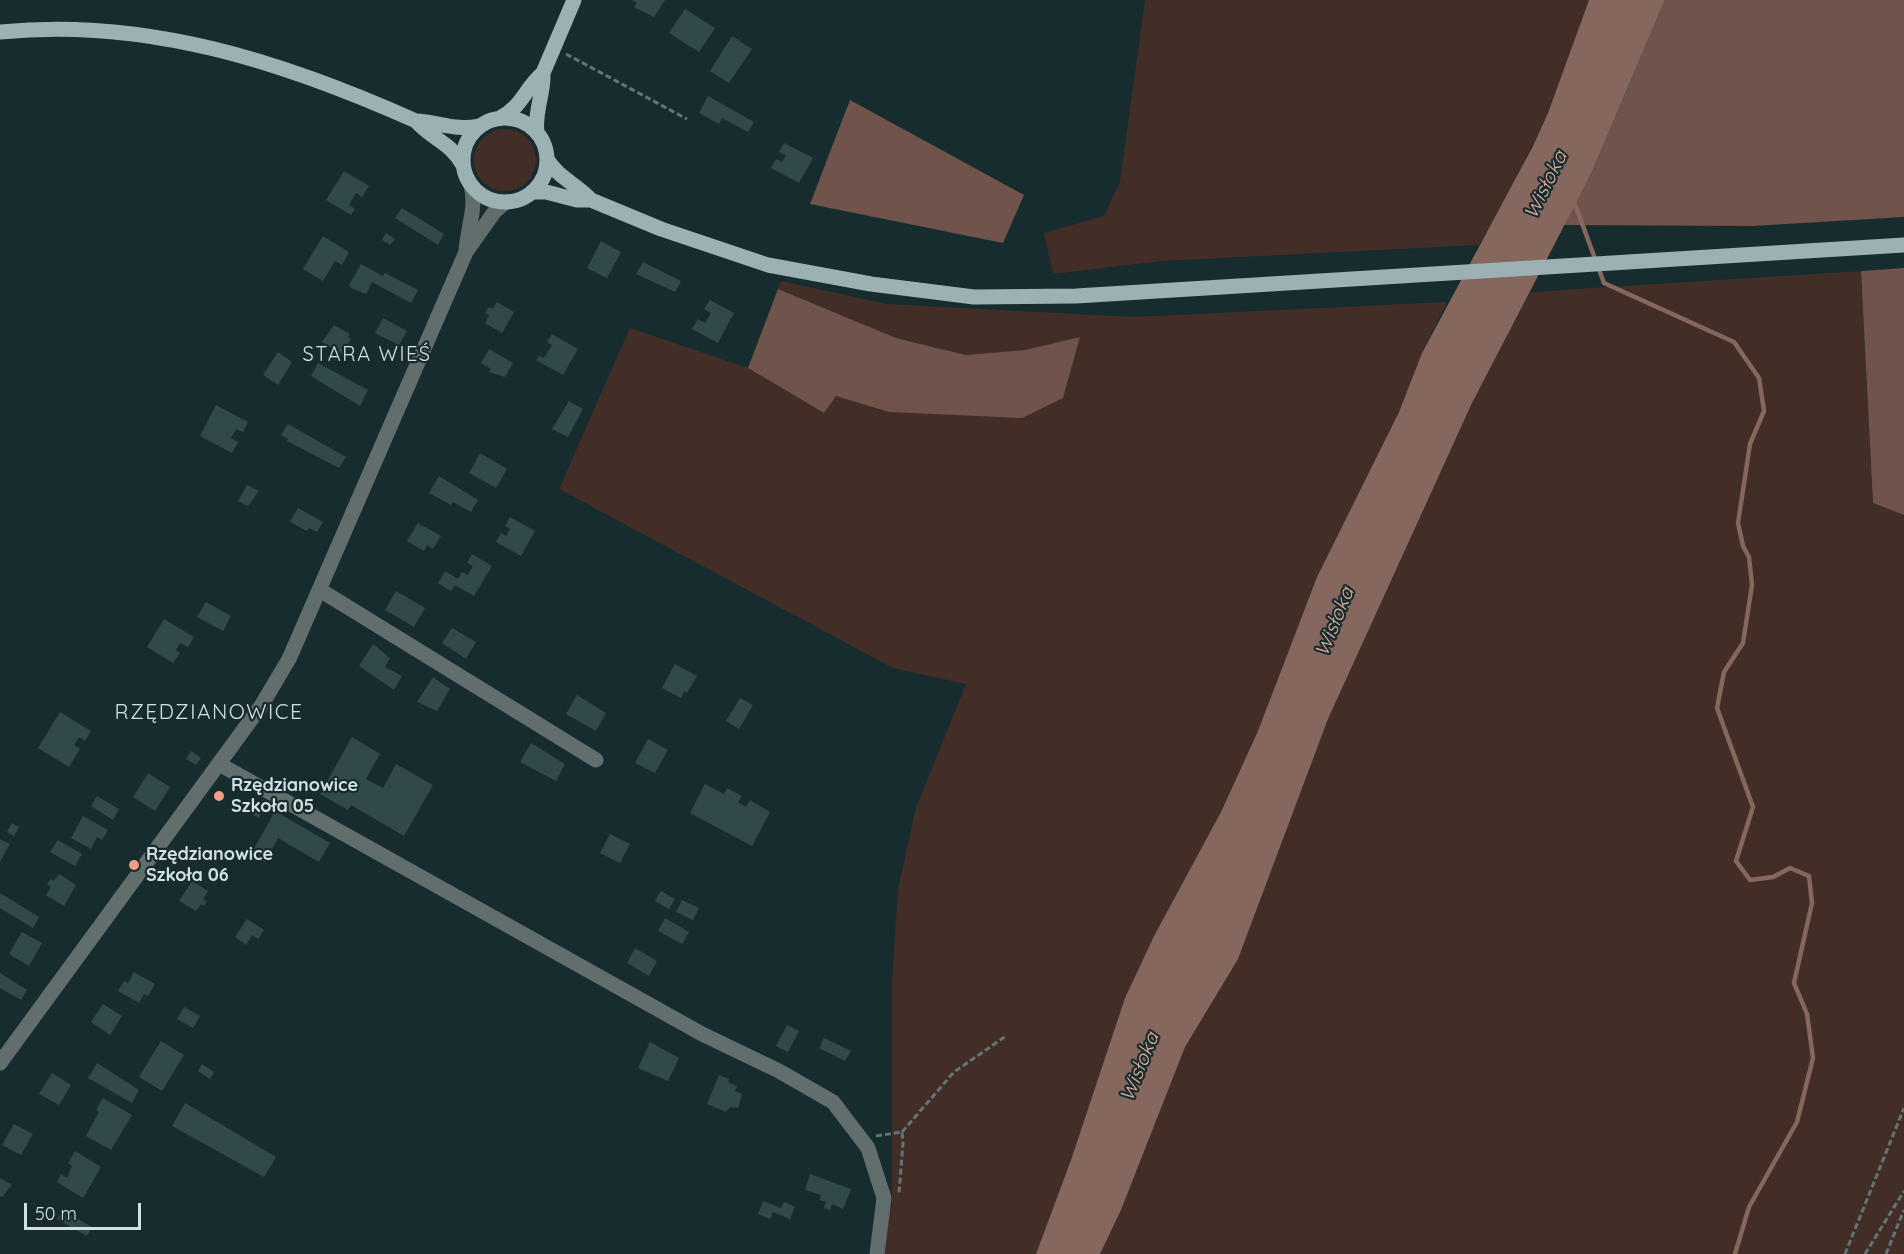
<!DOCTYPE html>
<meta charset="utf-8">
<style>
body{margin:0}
#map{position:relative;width:1904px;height:1254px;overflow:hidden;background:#172c2e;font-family:Quicksand,sans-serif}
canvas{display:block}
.scale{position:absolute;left:24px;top:1203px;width:117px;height:27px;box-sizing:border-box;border:3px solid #d3e0e1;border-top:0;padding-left:8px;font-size:18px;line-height:21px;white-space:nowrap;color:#d3e0e1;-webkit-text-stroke:4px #172c2e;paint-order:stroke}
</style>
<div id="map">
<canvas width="1904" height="1254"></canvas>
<div class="scale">50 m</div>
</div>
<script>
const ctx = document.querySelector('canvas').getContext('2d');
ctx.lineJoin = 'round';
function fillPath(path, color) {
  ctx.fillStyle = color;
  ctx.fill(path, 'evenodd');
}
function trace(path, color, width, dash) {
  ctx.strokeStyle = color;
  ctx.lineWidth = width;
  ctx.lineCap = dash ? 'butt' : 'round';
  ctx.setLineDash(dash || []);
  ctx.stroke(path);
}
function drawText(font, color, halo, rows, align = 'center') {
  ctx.font = font + ' Quicksand,sans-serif';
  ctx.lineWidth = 4.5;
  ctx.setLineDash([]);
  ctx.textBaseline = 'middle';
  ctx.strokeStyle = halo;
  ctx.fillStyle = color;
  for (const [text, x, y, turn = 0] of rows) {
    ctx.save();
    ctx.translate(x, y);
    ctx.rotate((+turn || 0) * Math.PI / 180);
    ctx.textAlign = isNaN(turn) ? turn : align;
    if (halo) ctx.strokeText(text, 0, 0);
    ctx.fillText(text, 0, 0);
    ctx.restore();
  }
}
const green = new Path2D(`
 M1145,0h444l-41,113 -39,81 -30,51 -318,16 -108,13 -9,-41 60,-17 16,-34z
 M474 160a31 31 0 1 1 62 0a31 31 0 1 1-62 0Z
 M1861,271l12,232 31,12v739h-804l21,-44 64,-163 53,-88 90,-240 144,-316 58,-111z
 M781,281l106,23 246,13 314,-15 -25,51 -23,59 -82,165 -59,154 -37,81 -67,124 -29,62 -54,162 -35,94h-157l13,-50v-223l6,-92 18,-81 50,-124 -73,-16 -334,-179 71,-161 118,40 76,45 12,-17 53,16 174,-14 17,-61 -55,13 -59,5 -70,-17 -118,-49z`);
const forest = new Path2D(`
 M1665,0h239v217l-152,9 -188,-1 27,-51z
 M850,100l174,95 -21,48 -193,-39z
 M1904,268v247l-31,-12 -12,-232z
 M778,289l118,49 70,17 59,-5 55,-13 -17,61 -41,20 -133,-6 -53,-16 -12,17 -76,-45z`);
const water = new Path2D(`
 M1589,0h76l-74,174 -119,229 -144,316 -90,240 -53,88 -64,163 -21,44h-64l35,-94 54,-162 29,-62 67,-124 37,-81 59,-154 82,-165 23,-59 110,-205 16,-35z`);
const stream = new Path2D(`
 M1573,199l31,84 130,59 25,36 5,33 -14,33 -12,79 5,23 6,11 3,28 -9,58 -19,29 -7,36 36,99 -17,54 14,19 23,-3 17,-9 19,8 3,27 -18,80 13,31 6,44 -16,64 -48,85 -14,47`);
const building = new Path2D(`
 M632,0h33l-11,17 -20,-10 3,-4z
 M685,9l30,19 -16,24 -30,-19z
 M732,36l20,13 -23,34 -19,-12z
 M708,96l46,26 -6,10 -26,-14 -3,6 -20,-11z
 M784,143l29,15 -14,25 -28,-15 5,-9 6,3 4,-7 -7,-3z
 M344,171l25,15 -7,11 -6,-4 -7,12 6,4 -4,6 -25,-15z
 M402,208l42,26 -6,11 -43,-27z
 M386,233l9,6 -5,6 -8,-5z
 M323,236l26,16 -7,13 -7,-4 -12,20 -20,-12z
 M601,241l20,11 -14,26 -20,-10z
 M643,262l38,19 -6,11 -39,-18z
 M361,264l22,12 2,-3 33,17 -7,13 -39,-21 -6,12 -15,-6 -2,-3z
 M710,300l24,13 -16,30 -26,-14 6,-10 7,4 6,-10 -7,-4z
 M497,302l17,10 -12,21 -17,-10 4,-8 -4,-2 4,-6 4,2z
 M383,318l24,13 -8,14 -24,-12z
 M334,325l16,9 -2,3 3,2 -9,15 -20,-12z
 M552,334l26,15 -15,26 -27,-15 3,-4 5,2 8,-13 -5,-3z
 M489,349l24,14 -8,14 -16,-5 2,-3 -10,-6z
 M278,352l14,10 -14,23 -15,-10z
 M318,363l50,27 -8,16 -49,-30z
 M569,401l14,8 -15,28 -16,-8z
 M216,405l32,17 -5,10 -7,-3 -5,9 7,4 -6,11 -32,-17z
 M288,424l58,33 -7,11 -52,-27 1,-2 -7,-4z
 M480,453l27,16 -11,19 -27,-15z
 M439,476l39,24 -7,12 -18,-10 -2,3 -22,-12z
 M247,485l12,6 -11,15 -10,-5z
 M298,508l25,14 -6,10 -8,-4 -2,3 -17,-9z
 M510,517l25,14 -14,25 -25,-14 5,-9 5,3 4,-7 -5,-3z
 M418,523l23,13 -8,13 -6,-4 -3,6 -17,-10z
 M472,554l20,12 -18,30 -19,-11 -4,6 -13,-8 7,-12 13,8 4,-7 6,3 5,-9 -6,-3z
 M396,591l29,17 -11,19 -29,-17z
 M206,602l25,14 -8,15 -26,-14z
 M164,619l30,18 -6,10 -8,-4 -4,7 4,3 -7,10 -26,-16z
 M452,628l24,14 -10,17 -24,-16z
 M373,644l17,14 -5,9 17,9 -8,14 -35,-24z
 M675,664l22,12 -10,17 -3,-2 -3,7 -19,-10z
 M433,677l17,12 -13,22 -20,-9z
 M577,695l29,18 -10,18 -30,-17z
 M740,698l13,7 -14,24 -13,-8z
 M60,712l31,19 -6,10 -6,-4 -5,8 6,4 -11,18 -31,-19z
 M352,737l28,17 -14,25 17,9 13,-24 37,21 -29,51 -53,-31 -3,5 -28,-16z
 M648,739l20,11 -13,23 -20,-10z
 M531,743l34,21 -9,17 -36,-19z
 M191,751l10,7 -5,7 -10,-6z
 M148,773l22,14 -15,24 -22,-14z
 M705,784l19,10 3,-6 15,8 -4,6 8,5 4,-7 20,12 -18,34 -62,-33z
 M97,796l22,13 -6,11 -22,-14z
 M248,799l16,8 -5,11 -17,-9z
 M275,811l55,32 -11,19 -41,-24 -13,24 -14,-8z
 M83,816l25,14 -6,10 -5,-3 -6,12 -20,-11z
 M12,823l7,4 -5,9 -7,-4z
 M610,834l20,10 -10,19 -20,-10z
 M0,839l10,5 -10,18z
 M58,840l24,14 -7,12 -25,-14z
 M59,874l17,11 -12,21 -18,-11 5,-8 -4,-3 4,-5 3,2z
 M192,881l16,10 -5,8 4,3 -3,4 -3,-2 -5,7 -17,-10z
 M661,891l14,8 -6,10 -14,-8z
 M0,893l39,24 -6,11 -33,-20z
 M682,900l17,8 -6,12 -17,-8z
 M665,918l24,14 -7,12 -24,-13z
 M247,919l17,11 -6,9 -6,-4 -6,10 -11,-8z
 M22,932l20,11 -13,23 -20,-12z
 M635,948l22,13 -8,15 -22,-13z
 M134,972l21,12 -7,12 -4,-2 -5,9 -21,-12 6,-10 4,2z
 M0,973l27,17 -6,10 -21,-12z
 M103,1004l19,12 -12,19 -19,-13z
 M184,1007l16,9 -7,12 -16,-9z
 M787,1025l12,6 -11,21 -12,-6z
 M824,1038l27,13 -6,10 -26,-13z
 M161,1041l23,14 -22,36 -23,-14z
 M650,1042l29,16 -11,23 -30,-13z
 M97,1063l42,27 -7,13 -44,-25z
 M202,1064l12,8 -4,7 -12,-8z
 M52,1073l19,12 -12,20 -20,-11z
 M719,1075l10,4 -1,3 9,4 -2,5 7,3 -4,14 -8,-1 -4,5 -19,-8z
 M103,1098l29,17 -21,35 -25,-14 13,-24 -3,-2z
 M185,1103l91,54 -12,20 -92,-51z
 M14,1124l19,10 -12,21 -19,-10z
 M75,1151l26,16 -18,31 -26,-16 4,-8 6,4 5,-12 -4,-3z
 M810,1174l41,15 -8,20 -11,-5 -2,6 -6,-2 2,-6 -7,-2 2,-5 -16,-5z
 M0,1178l12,7 -10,12 -2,-1z
 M763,1201l18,7 3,-6 11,5 -5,12 -17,-7 -3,7 -12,-5z
 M62,1210l30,17 -5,9 -30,-17z`);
const path = new Path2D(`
 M566,54l121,65
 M902,1132l52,-60 52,-36
 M876,1136l26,-4 1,11 -4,50
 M1845,1254l59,-146
 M1865,1254l39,-63
 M1886,1254l18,-44`);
const minor = new Path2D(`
 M466,252c1,-24 11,-43 5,-67
 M320,590l276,170
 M219,764l483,270 77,37 54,31 35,46 16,50 -7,56
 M0,1063l261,-357 28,-47 177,-407 29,-41 11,-9`);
const major = new Path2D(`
 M0,32c146,-15 284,30 416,89 17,19 34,21 47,44
 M500,118c23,-12 24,-29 43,-45
 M463 160a42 42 0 1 1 84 0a42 42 0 1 1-84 0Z
 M416,121c22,1 41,10 63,5
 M537,133c-3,-21 7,-39 6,-60l31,-73
 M547,159c11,19 30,25 44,41
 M532,192h14l31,8h14l70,29 107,36 103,19 103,13 102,-1 828,-51`);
const markers = [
 [219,796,6,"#f39f85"],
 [134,865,6,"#f39f85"]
];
const poiNames = [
 ["Rzędzianowice",231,786],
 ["Szkoła 05",231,807],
 ["Rzędzianowice",146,855],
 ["Szkoła 06",146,876]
];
const waterNames = [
 ["Wisłoka",1546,185,-64],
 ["Wisłoka",1335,622,-68],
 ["Wisłoka",1140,1067,-68]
];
const neighbourhoodNames = [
 ["STARA WIEŚ",367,355]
];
const quarterNames = [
 ["RZĘDZIANOWICE",209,713]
];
fillPath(green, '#432e27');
fillPath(forest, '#70534a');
fillPath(water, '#86675e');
trace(stream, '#86675e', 4.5);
fillPath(building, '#32494a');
trace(path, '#627476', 3, [6, 3]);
trace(minor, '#626d6d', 15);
trace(major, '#9cb1b3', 15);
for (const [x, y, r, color] of markers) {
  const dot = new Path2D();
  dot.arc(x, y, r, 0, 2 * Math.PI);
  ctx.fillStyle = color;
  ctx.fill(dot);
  trace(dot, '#172c2e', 2);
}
drawText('bold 18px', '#d3e0e1', '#172c2e', poiNames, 'left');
drawText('italic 20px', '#e9af9e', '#172c2e', waterNames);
ctx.letterSpacing = '1.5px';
drawText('20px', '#d3e0e1', '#172c2e', neighbourhoodNames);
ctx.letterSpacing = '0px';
ctx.letterSpacing = '1.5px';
drawText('21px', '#d3e0e1', '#172c2e', quarterNames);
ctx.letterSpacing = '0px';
</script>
